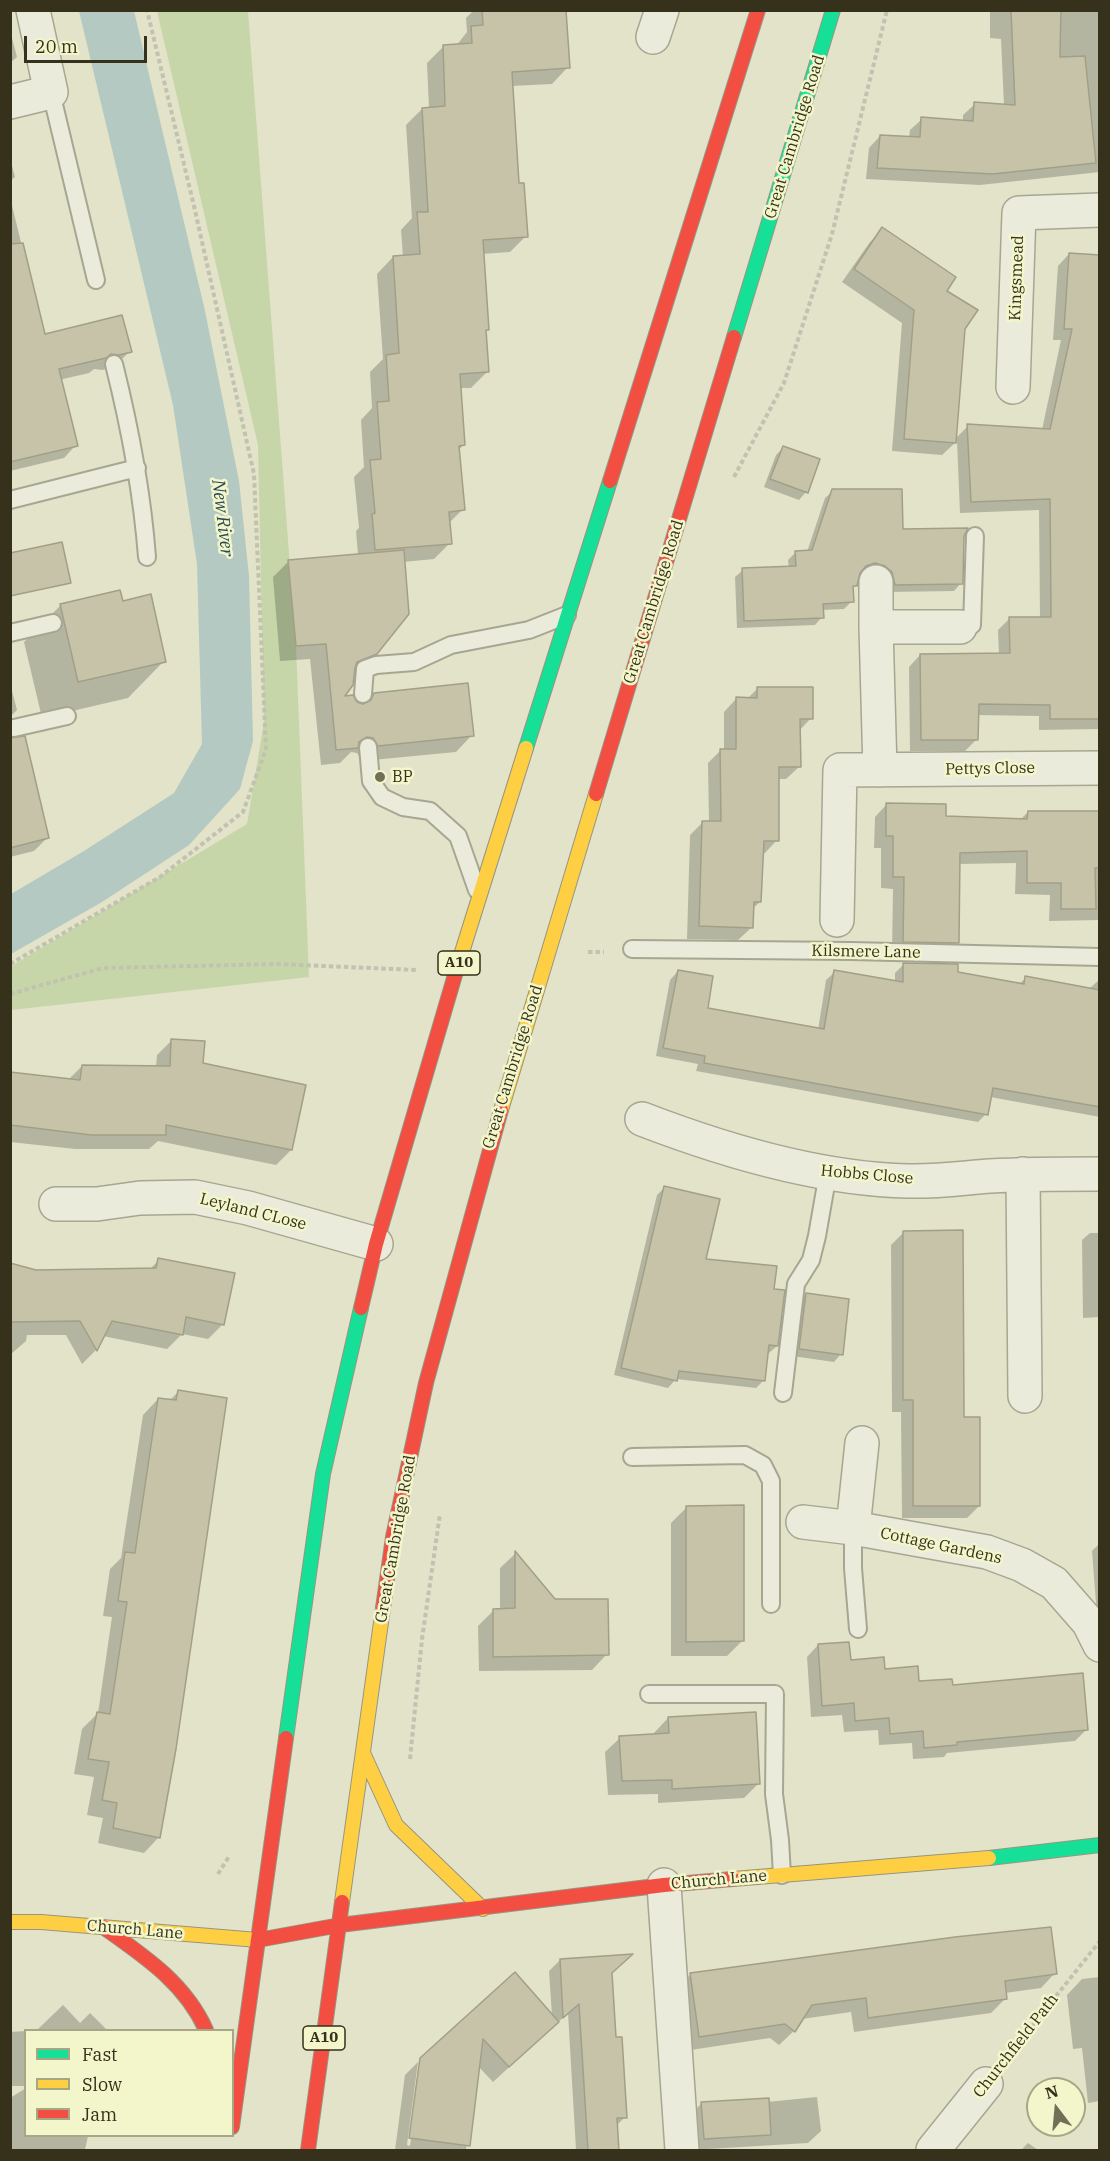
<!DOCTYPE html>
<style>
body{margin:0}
#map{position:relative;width:1110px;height:2161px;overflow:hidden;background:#e2e3c8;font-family:"IBM Plex Serif",serif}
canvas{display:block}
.frame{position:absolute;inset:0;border:12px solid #35311b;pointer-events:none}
.legend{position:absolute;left:24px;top:2029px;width:210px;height:108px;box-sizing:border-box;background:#f3f6cb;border:2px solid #a7a785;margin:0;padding:8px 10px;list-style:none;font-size:18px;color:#35311b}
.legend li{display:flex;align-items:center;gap:12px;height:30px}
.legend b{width:30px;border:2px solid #a7a785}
.north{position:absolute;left:1026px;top:2077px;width:60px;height:60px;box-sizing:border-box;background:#f3f6cb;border:2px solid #a7a785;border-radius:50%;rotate:344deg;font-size:16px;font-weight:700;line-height:24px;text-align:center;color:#35311b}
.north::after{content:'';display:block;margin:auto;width:21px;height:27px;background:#726f58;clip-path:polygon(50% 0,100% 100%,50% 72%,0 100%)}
.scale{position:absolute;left:24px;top:36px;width:123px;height:27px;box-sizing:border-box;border:3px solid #35311b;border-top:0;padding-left:8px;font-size:18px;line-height:21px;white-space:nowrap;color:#35311b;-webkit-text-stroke:4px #f3f6cb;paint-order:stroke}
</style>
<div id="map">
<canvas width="1110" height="2161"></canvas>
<div class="frame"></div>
<ul class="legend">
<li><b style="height:8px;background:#16e098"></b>Fast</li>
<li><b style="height:8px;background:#ffcf43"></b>Slow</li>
<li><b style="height:8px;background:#f24e42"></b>Jam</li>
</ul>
<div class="north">N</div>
<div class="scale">20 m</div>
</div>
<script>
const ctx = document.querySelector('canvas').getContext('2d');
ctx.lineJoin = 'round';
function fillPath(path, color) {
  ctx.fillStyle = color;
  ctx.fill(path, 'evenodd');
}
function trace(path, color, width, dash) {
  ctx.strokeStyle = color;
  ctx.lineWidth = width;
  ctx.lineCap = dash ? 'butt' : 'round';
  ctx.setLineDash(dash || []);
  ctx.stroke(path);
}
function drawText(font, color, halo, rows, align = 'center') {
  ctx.font = font + ' "IBM Plex Serif",serif';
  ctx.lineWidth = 5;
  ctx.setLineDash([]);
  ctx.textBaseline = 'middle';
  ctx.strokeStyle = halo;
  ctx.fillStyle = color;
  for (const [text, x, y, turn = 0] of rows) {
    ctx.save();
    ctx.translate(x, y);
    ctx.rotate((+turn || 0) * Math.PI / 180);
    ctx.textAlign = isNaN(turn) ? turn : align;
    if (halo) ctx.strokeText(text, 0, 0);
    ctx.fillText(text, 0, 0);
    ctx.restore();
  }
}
const green = new Path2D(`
 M157,11h91l48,635 13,331 -298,33 -1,-43 237,-143 17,-102 -6,-277z`);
const water = new Path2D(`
 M79,11h55l71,300 34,170 10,95 4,165 -13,48 -51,56 -87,57 -91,52v-60l73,-43 90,-58 28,-49 -5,-180 -24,-159z`);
const shadow = new Path2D(`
 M474,10h90l4,57 -16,17 -41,2 7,99 8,51 -16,16 -28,2 6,75 -3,3 3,39 -17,17h-12l5,57 -6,5 5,59 -15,15 2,19 -16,16 -31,3 -27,91 -17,17 -6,3 -12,25 22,8 11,-12 98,41 -16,17 -94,9 -5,-8 -6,-1 -11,11 -19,2 -11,-106 -30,2 -7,-84 16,-16 69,-6 -2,-24 3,-3 -5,-51 10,-10 -3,-47 11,-12 -2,-36 13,-13 -6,-85 16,-17h10l-2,-27 11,-12 -6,-93 16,-16 7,-1 -2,-45 17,-17h12l11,-14 -1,-14z
 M990,10h110v162l-120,13 -114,-6 3,-31 11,-12 29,2 1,-8 12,-11 41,3v-7l12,-11 29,2 -3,-67 -11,-1z
 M10,30l7,27 -7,6z
 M10,158l5,19 -5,4z
 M10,197l30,124 -30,14z
 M883,229l62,62 19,38 -9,110 13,-13 74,4 19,-90h-8l5,-74 11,-12 31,222v253l-61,1v-14l-62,-1v24l-12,12h-55l-1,-84 11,-12h79l-1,-25 12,-12h30l-1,-108 -79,3 -3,-72 -15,14 -50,-4 10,-128 -60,-41 28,-40z
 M38,349l92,2 -16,16 -12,3 -8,-1 -5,4 -43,10z
 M10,406l66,39 -12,13 -54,13z
 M784,447l22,45 -7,8 -35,-13 12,-32z
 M833,491l68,39 62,5 -2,48 -7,8 -66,1 -21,-22 -9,3 -2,12 -4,4v12l-8,8 -22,1v7l-7,8 -78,3 -2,-51 8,-7 46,-2 -1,-8 8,-8h11l18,-54z
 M122,603l42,58 -36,37 -86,20 -18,-76 37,-37z
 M10,683l7,27 -7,7z
 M758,688l53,30 -12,13v36l-13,12h-8l-1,61 -12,13h-3l-2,49 -8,7 -1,19 -13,12 -51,-1 3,-104 13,-13h6l-1,-59 13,-13h3v-38l12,-13h11z
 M10,739l37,99 -13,13 -24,6z
 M887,804l57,14 76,2 8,-8h72v108l-51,1 1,-26 -35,-1 1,-31 -58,1 -1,78 -12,13 -53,-2 1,-64 -12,-1v-40h-7l1,-31z
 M904,964l115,20 7,-6 63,11 11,-10v138l-110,-20 -4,17 -8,8 -282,-51 2,-7 -42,-8 14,-76 8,-9 28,38 112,21 8,-50 9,-8 60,10v-9z
 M172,1040l29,25 90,85 -15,15 -118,-24 -9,8h-74l-65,-7v-68l58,6 14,-14 74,1 1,-12z
 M664,1188l40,72 68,30 5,56 -8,7h-2l-3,27 -8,8 -80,-9 -8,9 -54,-13 43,-180z
 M903,1233l59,186 17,87 -12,12h-65l-1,-106h-9l-1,-167z
 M1090,1233h10v84l-17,1 -1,-78z
 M159,1260l64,64 -15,15 -26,-5 -15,15 -64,-13 -7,14 -14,14 -16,-29h-39l-1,6 -16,14v-90l26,6 113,-1z
 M806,1294l35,60 -7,8 -42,-6 7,-54z
 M178,1392l-19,445 -15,16 -46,-10 5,-25 -16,-3 7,-38 -20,-3 8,-45 16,-16 14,-96 -9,-1 7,-47 11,-11 22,-143 15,-16 11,2z
 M687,1507l55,134 -15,15h-56v-133z
 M1100,1543v72l-3,1 -5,-65z
 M515,1554l39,47 53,53 -15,16 -113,1 -1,-45 16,-16h6v-42z
 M818,1645l32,17 68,21 169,46 -12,12 -128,12 -3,4 -31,2 -1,-16 -33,2 -1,-15 -34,2 -2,-17 -31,2 -4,-60z
 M668,1718l91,65 -15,15 -86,5v-9l-50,1 -3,-43 15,-14 34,-2v-3z
 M560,1960l51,13 4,66 10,78 -9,9 1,24h-41l-8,-137 -75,69 -15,-16 -12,84h-71l10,-75 13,-13 -11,83 3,1 11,-87 131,-43 -3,-45z
 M1055,1973l-14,15 -36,5 1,5 -15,15 -137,19 -3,-20 -49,7 -8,12 -15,14 -9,-7 -86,13 -8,-62 15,-15z
 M1100,1977v124l-12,2 -6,-55 -9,1 -6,-54 15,-16z
 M63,2005l17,18 10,-10 17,17h-70z
 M26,2031v55h-16v-54z
 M26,2088v48h62l-3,14h-75v-52z
 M817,2097l4,34 -13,12 -116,7 -3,-34 13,-13 65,-1z
 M1028,2143l10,7h-17z`);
const building = new Path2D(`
 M482,10h84l4,58 -58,4 7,111h5l4,54 -45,3 6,90h-3l3,42 -29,2 5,71 -6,1 6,64 -16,2 3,32 -77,6 -3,-36 3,-1 -5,-53 11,-1 -4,-57 12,-1 -3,-46 13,-2 -6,-97 27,-2 -3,-42h11l-6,-104 23,-2 -2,-61 29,-2 -1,-17 12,-1z
 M1011,10h50l-1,47 25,-1 11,107 -103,11 -116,-6 3,-33 40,2 1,-20 52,4 1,-19 41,3z
 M882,227l74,50 -9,14 31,19 -13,19 -9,114 -52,-4 10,-129 -60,-41z
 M23,243l22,91 77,-19 10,37 -13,3 -8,-1 -5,4 -47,11 19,77 -68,16v-218z
 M1069,253l31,2v464h-50v-14l-71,-1 -1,36h-57l-1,-86 90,-1 -1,-36h42l-1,-118 -79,3 -4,-78 83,5 22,-100h-8z
 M783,446l37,13 -12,34 -38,-14z
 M832,489h70l1,40 65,-1 -4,8 -1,48 -68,1 -3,-13 -7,-6 -10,-3 -9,3 -6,7 -3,13h-4l1,16 -31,2 1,14 -80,3 -2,-53 54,-2 -1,-15 17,-1z
 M62,542l9,41 -61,13v-43z
 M404,550l5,64 -32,40 -20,8 -2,6 -2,17 -8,11 8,-1 4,7 6,2 8,-4 3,-7 94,-10 6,53 -96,10 -5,-8 -6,-1 -8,5 -1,6 -22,2 -10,-106 -30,2 -8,-86z
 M120,590l3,11 28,-7 15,68 -88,20 -18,-78z
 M757,687h56v32h-13l1,48h-22v74h-15l-3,61h-7l-1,26 -54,-2 3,-105h19l-1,-72h16v-52l21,1z
 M25,736l24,102 -39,10v-110z
 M886,803l60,1v12l81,3 1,-8h72v57h-5l1,41h-35v-26h-34v-32l-67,2 -1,90 -56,-1 1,-65h-11v-41h-7z
 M903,963l55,1v8l66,12 1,-8 75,14v117l-107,-19 -5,27 -284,-52 1,-7 -42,-8 15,-78 35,6 -5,32 116,21 10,-59 69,12z
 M171,1039l34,2 -2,22 103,22 -14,65 -126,-25v10h-75l-81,-10v-53l70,8 2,-15 88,1z
 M664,1186l56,13 -14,60 71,7 -3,23 11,1 -7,56 -9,-1 -4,36 -86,-10 -2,10 -56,-13z
 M963,1230l1,187h16v89h-67v-106h-10v-169z
 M158,1258l77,15 -11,52 -38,-8 -3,18 -71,-14 -15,30 -17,-30 -70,1v-59l26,7 120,-2z
 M806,1293l43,6 -6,56 -44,-6z
 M178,1390l49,8 -51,351 -16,89 -47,-10 4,-25 -15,-3 7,-38 -21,-3 9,-47 13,2 17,-112 -9,-1 7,-49 10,1 23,-155 18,2z
 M744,1505v136l-58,1v-136z
 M515,1551l40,48h53l1,56 -116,2v-48l22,-1z
 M849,1642l2,18 33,-3 1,12 33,-3 1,15 33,-2 1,6 130,-12 5,57 -131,12v3l-33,3 -1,-17 -33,3 -1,-16 -34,3 -1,-18 -32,3 -4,-62z
 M756,1712l4,72 -88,5v-9l-50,1 -3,-45 50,-3 -1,-16z
 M1051,1927l6,47 -52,7 2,18 -139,19 -2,-20 -54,7 -17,27 -10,-8 -86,13 -9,-64 265,-36z
 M633,1954l-21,19 4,64h6l5,81h-10l2,33h-31l-9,-147 -16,14 -3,-59z
 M515,1972l44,50 -50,45 -26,-28 -13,107 -61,-8 11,-80z
 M769,2098l2,37 -67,4 -3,-37z`);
const path = new Path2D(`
 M734,477l50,-94 48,-149 55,-224
 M588,952h16
 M10,964l150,-87 83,-65 23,-63 -12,-275 -60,-268 -47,-196
 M10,994l93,-26 174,-4 140,6
 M410,1759l12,-120 18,-125
 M218,1874l12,-19
 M1009,2055l91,-114`);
const lane = new Path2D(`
 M51,92l45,188
 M114,364c16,64 28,127 33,193
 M10,500l127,-32
 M960,627l12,-2 3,-89
 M10,633l43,-10
 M363,694l2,-25 11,-4 38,-3 37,-17 78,-15 38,-15
 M14,728l53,-12
 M368,747l3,34 11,16 21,10 27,4 28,25 19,54
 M632,949l219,2 249,6
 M783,1393l13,-109 15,-24 6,-24 11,-63
 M632,1457l113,-2 18,10 8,16v123
 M853,1528v40l5,61
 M649,1694h126l-1,100 6,46 2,35`);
const street = new Path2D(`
 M653,37l9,-27
 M10,102l41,-10 -18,-82
 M1013,387l6,-174 81,-3
 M876,582v45h84
 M876,627l4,143
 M837,920l3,-150 260,-2
 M642,1119c83,32 176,60 266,62 27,1 55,-3 82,-5 36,-2 73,-2 110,-2
 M1023,1174l2,222
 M56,1204h41l43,-6 55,-1 53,11 128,36
 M803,1522l50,6 9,-85
 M853,1528l134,24 35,13 32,18 35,40 11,22
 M664,1885l18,265
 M933,2150l53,-66`);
const fast = new Path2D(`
 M734,337l99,-327
 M526,748l84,-267
 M286,1738l37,-264 38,-166
 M989,1858l111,-13`);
const slow = new Path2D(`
 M457,968l69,-220
 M501,1110l95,-316
 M363,1753l33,72 87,84
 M733,1879l256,-21
 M342,1902l41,-294
 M10,1922h31l217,18`);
const jam = new Path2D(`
 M610,481l148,-471
 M596,794l138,-457
 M361,1308l15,-64 81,-276
 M383,1608l10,-71 33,-154 75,-273
 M103,1927c41,29 82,56 103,103
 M258,1940l82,-15 324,-40 69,-6
 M232,2127l54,-389
 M308,2150l34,-248`);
const markers = [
 [380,777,6,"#726f58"]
];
const shields = [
 [459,963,42],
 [324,2038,42]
];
const shieldNames = [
 ["A10",459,963],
 ["A10",324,2038]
];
const streetNames = [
 ["Great Cambridge Road",795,137,-73],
 ["Kingsmead",1017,278,-88],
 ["Great Cambridge Road",654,602,-73],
 ["Pettys Close",990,769,-1],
 ["Kilsmere Lane",866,952,1],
 ["Great Cambridge Road",513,1067,-73],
 ["Hobbs Close",867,1175,5],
 ["Leyland CLose",253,1212,14],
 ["Great Cambridge Road",396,1539,-80],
 ["Cottage Gardens",941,1546,12],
 ["Church Lane",719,1880,-5],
 ["Church Lane",135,1930,5],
 ["Churchfield Path",1016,2046,-52]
];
const poiNames = [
 ["BP",392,777]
];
const waterNames = [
 ["New River",222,518,83]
];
fillPath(green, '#c6d6a9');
fillPath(water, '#b4c9c2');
fillPath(shadow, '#0003');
fillPath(building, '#c6c3a9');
trace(building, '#a29f88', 1.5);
trace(lane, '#a7a692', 20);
trace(street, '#a7a692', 36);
trace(fast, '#979582', 16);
trace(slow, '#979582', 16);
trace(jam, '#979582', 16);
trace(path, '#c2c2b0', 4, [4.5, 3]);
trace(lane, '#eaebda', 16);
trace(street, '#eaebda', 33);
trace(fast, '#16e098', 14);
trace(slow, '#ffcf43', 14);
trace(jam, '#f24e42', 14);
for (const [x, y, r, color] of markers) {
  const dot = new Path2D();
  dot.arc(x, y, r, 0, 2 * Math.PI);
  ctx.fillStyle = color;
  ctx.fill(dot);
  trace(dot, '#f3f6cb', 2);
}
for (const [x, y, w] of shields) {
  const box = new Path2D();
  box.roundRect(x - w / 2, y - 12, w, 24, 4.5);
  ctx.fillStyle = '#f3f6cb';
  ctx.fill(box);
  trace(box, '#35311b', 1.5);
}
drawText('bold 15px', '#35311b', null, shieldNames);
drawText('16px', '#35311b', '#f3f6cb', streetNames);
drawText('16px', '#35311b', '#f3f6cb', poiNames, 'left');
drawText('italic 18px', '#294855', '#f3f6cb', waterNames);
</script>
